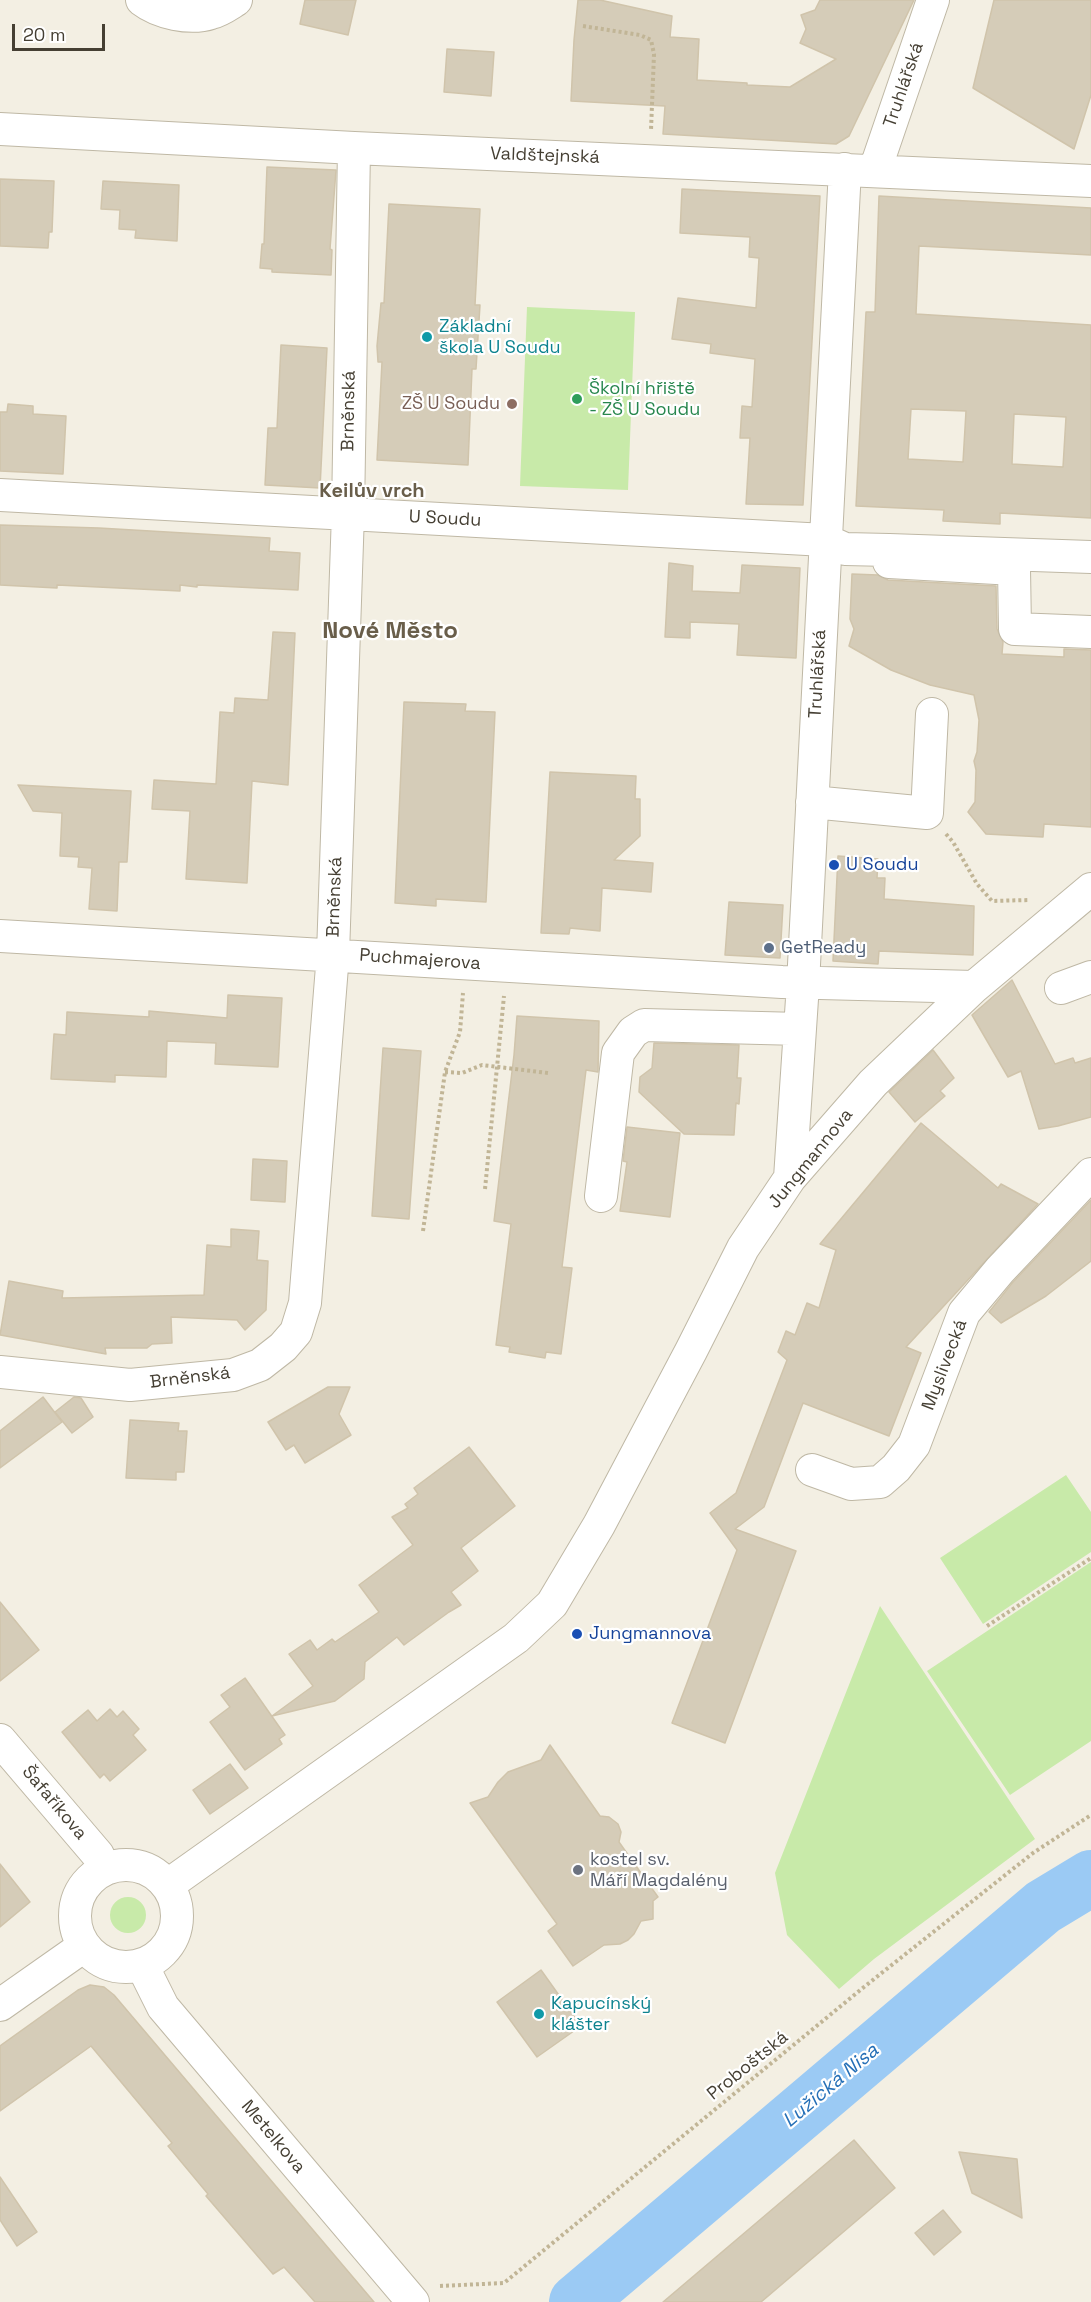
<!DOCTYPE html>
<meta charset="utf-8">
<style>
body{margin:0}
#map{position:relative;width:1091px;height:2302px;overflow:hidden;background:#f3efe3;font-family:"Space Grotesk",sans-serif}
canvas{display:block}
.scale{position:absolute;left:12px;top:24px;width:93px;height:27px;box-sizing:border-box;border:3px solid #453f33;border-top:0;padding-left:8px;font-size:18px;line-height:21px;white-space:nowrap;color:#453f33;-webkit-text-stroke:4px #fff;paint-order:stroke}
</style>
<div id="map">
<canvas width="1091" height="2302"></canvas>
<div class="scale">20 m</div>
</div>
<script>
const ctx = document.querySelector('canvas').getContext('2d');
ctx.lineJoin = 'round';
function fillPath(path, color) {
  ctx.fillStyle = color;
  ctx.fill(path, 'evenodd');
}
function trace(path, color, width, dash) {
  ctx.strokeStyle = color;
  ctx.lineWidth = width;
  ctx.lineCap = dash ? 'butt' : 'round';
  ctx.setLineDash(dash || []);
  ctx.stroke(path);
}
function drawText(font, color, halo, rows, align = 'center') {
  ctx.font = font + ' "Space Grotesk",sans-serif';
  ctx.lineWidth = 4.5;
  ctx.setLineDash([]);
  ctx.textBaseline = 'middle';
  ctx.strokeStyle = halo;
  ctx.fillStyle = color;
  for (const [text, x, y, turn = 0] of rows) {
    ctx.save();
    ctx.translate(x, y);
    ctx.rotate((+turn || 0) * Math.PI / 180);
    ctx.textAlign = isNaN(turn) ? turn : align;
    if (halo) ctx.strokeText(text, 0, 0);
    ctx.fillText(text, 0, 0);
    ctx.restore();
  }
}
const green = new Path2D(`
 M527,307l108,5 -7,178 -108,-4z
 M1066,1475l25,37v40l-108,72 -43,-66z
 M1091,1562v179l-81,54 -83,-124z
 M880,1606l155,233 -161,120 -35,30 -52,-54 -12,-62z
 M110 1915a18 18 0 1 1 36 0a18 18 0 1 1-36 0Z`);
const river = new Path2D(`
 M577,2302l466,-395 48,-29`);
const building = new Path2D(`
 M305,0h51l-8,35 -48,-11z
 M578,0h22l72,16 -2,21 29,2 -2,41 50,3v2l43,2 46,-28 -36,-16 6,-14 -5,-14 14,-5 5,-10h94l-65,136 -13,8 -173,-10 2,-28 -94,-5 3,-61z
 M994,0h97v95l-17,54 -101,-61z
 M447,49l47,3 -3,44 -47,-4z
 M267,167l69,3 -6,79 2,1 -1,25 -59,-3v-3l-12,-1 2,-24h2z
 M0,179l54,2 -2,51h-3l-1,16 -48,-2z
 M103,181l76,4 -2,56 -42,-3 1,-8 -17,-1 1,-19 -19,-1z
 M682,189l138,7 -17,309 -57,-1 4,-66h-10l2,-32 10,1 3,-48 -45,-6 1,-9 -39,-5 6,-41 78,10 3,-50 -10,-1 1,-20 -70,-4z
 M879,196l212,12v47l-172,-9 -3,68 175,11v193l-91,-5v11l-57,-3 1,-11 -88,-4 10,-194h9zM911,409l55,2 -3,51 -55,-3zM1014,414l52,3 -3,50 -51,-3z
 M389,204l91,5 -5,96h5l-4,64h-4l-4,96 -91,-5 5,-98h-4l-1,-16 4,-43h3z
 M281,345l46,3 -7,140 -55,-3 3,-57h9z
 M8,404l25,2v8l33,2 -3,58 -63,-3v-59h7z
 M0,525l99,3 171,10 -1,13 31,2 -2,37 -101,-5v2l-17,-2v6l-123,-6v3l-57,-3z
 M669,563l24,3 -1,25 48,2 2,-28 58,3 -4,90 -59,-3 2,-31 -49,-2v16l-25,-1z
 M852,574l26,1 10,5 108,6 1,43 6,13 -1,12 62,3v-8l27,1v177l-47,-3 -1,13 -57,-3 -18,-22 7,-10 1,-32 -2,-9 3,-9 2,-32 -5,-25 -44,-10 -39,-15 -42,-24 5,-17 -4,-10z
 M273,632l22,1 -7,152 -36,-4 -5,102 -61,-4 4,-68 -38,-2 2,-29 62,4 4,-72 14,1 1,-15 33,2z
 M404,702l62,2 -1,7 30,1 -9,190 -50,-3v7l-41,-3z
 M550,772l86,4 -1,23h5v37l-26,24 39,3 -2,29 -49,-4 -2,43 -30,-3 -1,6 -28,-1z
 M18,785l113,6 -4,71h-8l-2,49 -28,-2 3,-41 -14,-1 1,-10 -19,-1 2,-43 -29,-2z
 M838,856l40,3 -1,19h8l-1,21 90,7 -1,49 -94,-4 -1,13 -45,-3z
 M729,902l54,3 -3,53 -55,-3z
 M1012,980l43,84 18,-6 2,5 16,-5v59l-33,9 -19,3 -18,-58 -13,6 -36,-62z
 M228,995l54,3 -4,69 -63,-3 1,-21 -49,-2 -1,36 -51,-2v7l-64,-3 3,-45 12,1 1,-23 82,5v-6l78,7z
 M517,1016l82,5 -1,51 -12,-2 -24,197 10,1 -11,86 -15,-2 -1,6 -36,-6 1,-5 -14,-2 15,-121 -17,-3 20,-166z
 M654,1043l85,2 -2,33h4l-2,26 -3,-1 -2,32 -50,-1 -45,-42 1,-15 12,-9z
 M383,1048l38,3 -12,168 -37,-3z
 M933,1050l21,28 -14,13 5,5 -30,26 -26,-30z
 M921,1123l77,65 3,-4 37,20 -132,143 15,6 -32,83 -86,-33 -39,104 -29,22 61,22 -71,192 -53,-20 65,-173 -27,-37 26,-20 51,-133 -9,-8 8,-21 9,4 12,-32 12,5 17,-58 -16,-6z
 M627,1127l53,6 -10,84 -50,-6 7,-49 -4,-1z
 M253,1159l34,2 -2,41 -34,-2z
 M1091,1200v61l-45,35 -45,27 -12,-11 24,-30z
 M231,1229l28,2 -2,29 11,1 -2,49 -21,20 -8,-10 -66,-3 1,26 -20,1 -5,4h-42l1,6 -106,-19 9,-54 54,10 -1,7 142,-3 3,-50 24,2z
 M328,1387h22l-11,27 12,21 -46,28 -11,-18 -8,5 -18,-28z
 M43,1397l19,25 -62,46v-37z
 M74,1397l7,1 12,19 -21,16 -17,-21z
 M130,1420l49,3 -1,8h9l-3,41h-8v8l-50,-2z
 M469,1447l46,59 -54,42 17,23 -27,21 10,13 -12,7 -45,33 -7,-8 -32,25 -1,17 -29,22 -63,15 41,-30 -24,-32 21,-14 7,10 15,-11 3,3 44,-30 -20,-27 54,-40 -21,-28 16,-9 -3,-4 13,-10 -4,-6z
 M0,1602l39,48 -39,31z
 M245,1678l40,57 -6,4 3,5 -37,26 -35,-48 20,-15 -9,-12z
 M110,1709l7,8 6,-6 16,18 -6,6 13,15 -36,31 -6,-7 -4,4 -38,-46 26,-22 9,11z
 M550,1745l50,71 9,1 9,7 3,8 -2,10 39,55 -5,4v18l-12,2 -7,13 -6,6 -8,4 -16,1 -31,21 -25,-35 9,-7 -87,-121 18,-6 10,-15 10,-10 33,-12z
 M230,1764l18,24 -38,26 -17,-24z
 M0,1864l30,38 -30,25z
 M541,1970l40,56 -44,31 -40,-55z
 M90,1985l14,2 10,8 260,307h-59l-31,-35 -11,7 -67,-78 2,-2 -40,-48 4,-3 -81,-97 -91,65v-65l78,-56z
 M854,2140l41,48 -134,114h-98z
 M959,2152l58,7 5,59 -50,-25z
 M0,2177l37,55 -20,14 -17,-26z
 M943,2210l18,22 -27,23 -19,-22z`);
const path = new Path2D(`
 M583,26l57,9 11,5 3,14 -3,76
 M946,834l7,8 24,42 15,17 37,-1
 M445,1072l17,1 20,-8 66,8
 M485,1189l19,-193
 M423,1231l22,-159 15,-40 3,-39
 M987,1626l104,-68
 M440,2286l64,-3 360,-296 169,-134 58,-38`);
const minor = new Path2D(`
 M142,0c17,13 48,20 69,13 9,-2 17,-8 25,-13
 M0,129l354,19 737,33
 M875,170l58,-170
 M0,495l825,45 20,9 44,1
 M1091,557l-202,-7v12l125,7 1,60 76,3
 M812,802l115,11 5,-99
 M0,936l782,46 192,5
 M1061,988l30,-11
 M790,1178l13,-194 42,-815
 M601,1196l17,-143 15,-21 11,-7 156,4
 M0,1372l130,13 103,-10 27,-10 23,-18 13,-15 9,-29 28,-349 15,-441 6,-365
 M812,1470l39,14 29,-2 16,-14 18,-23 50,-132 36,-43 91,-96
 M0,1740l98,115 6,14
 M75 1916a51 51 0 1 1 102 0a51 51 0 1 1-102 0Z
 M168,1885l348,-247 36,-34 47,-79 92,-174 52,-103 47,-70 83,-95 101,-96 117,-98
 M142,1965l21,42 250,295
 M0,2005l84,-59`);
const markers = [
 [427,337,6,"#0f9aa8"],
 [577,399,6,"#2e9e5b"],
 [512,404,6,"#8d6e63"],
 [834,865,6,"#1a4fb4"],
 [769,948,6,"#5c6f8a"],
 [577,1634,6,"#1a4fb4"],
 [578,1870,6,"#6b7280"],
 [539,2014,6,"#0f9aa8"]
];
const streetNames = [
 ["Truhlářská",904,85,-71],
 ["Valdštejnská",545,156,2],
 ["Brněnská",349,411,-89],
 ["U Soudu",445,519,3],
 ["Truhlářská",818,674,-87],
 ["Brněnská",335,897,-88],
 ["Puchmajerova",420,960,4],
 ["Jungmannova",811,1159,-51],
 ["Myslivecká",945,1365,-69],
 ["Brněnská",190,1378,-7],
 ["Šafaříkova",54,1803,50],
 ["Proboštská",748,2066,-39],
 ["Metelkova",273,2137,50]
];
const cultureNames = [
 ["Základní",439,327],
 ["škola U Soudu",439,348],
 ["Kapucínský",551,2004],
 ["klášter",551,2025]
];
const leisureNames = [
 ["Školní hřiště",589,389],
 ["- ZŠ U Soudu",589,410]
];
const educationNames = [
 ["ZŠ U Soudu",500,404]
];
const transitNames = [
 ["U Soudu",846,865],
 ["Jungmannova",589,1634]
];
const serviceNames = [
 ["GetReady",781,948]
];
const worshipNames = [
 ["kostel sv.",590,1860],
 ["Máří Magdalény",590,1881]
];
const neighbourhoodNames = [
 ["Keilův vrch",372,492]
];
const waterNames = [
 ["Lužická Nisa",831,2086,-40]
];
const districtNames = [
 ["Nové Město",390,631]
];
fillPath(green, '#c8eaa9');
trace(river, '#9bcaf4', 56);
fillPath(building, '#d5ccb8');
trace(building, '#d0c4ab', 1.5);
trace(minor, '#bfb8a5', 34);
trace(path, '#c1b596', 4, [3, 3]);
trace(minor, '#fff', 32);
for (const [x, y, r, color] of markers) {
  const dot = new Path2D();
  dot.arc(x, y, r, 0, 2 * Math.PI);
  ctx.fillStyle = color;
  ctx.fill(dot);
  trace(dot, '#fff', 2);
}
drawText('18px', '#453f33', '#fff', streetNames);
drawText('18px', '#0d838f', '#fff', cultureNames, 'left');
drawText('18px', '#27864d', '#fff', leisureNames, 'left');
drawText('18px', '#785e54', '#fff', educationNames, 'right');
drawText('18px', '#164399', '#fff', transitNames, 'left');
drawText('18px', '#4e5e75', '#fff', serviceNames, 'left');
drawText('18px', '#5b616d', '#fff', worshipNames, 'left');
drawText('bold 20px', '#695e4a', '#fff', neighbourhoodNames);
drawText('italic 20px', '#2670b7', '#fff', waterNames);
drawText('bold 24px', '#695e4a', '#fff', districtNames);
</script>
